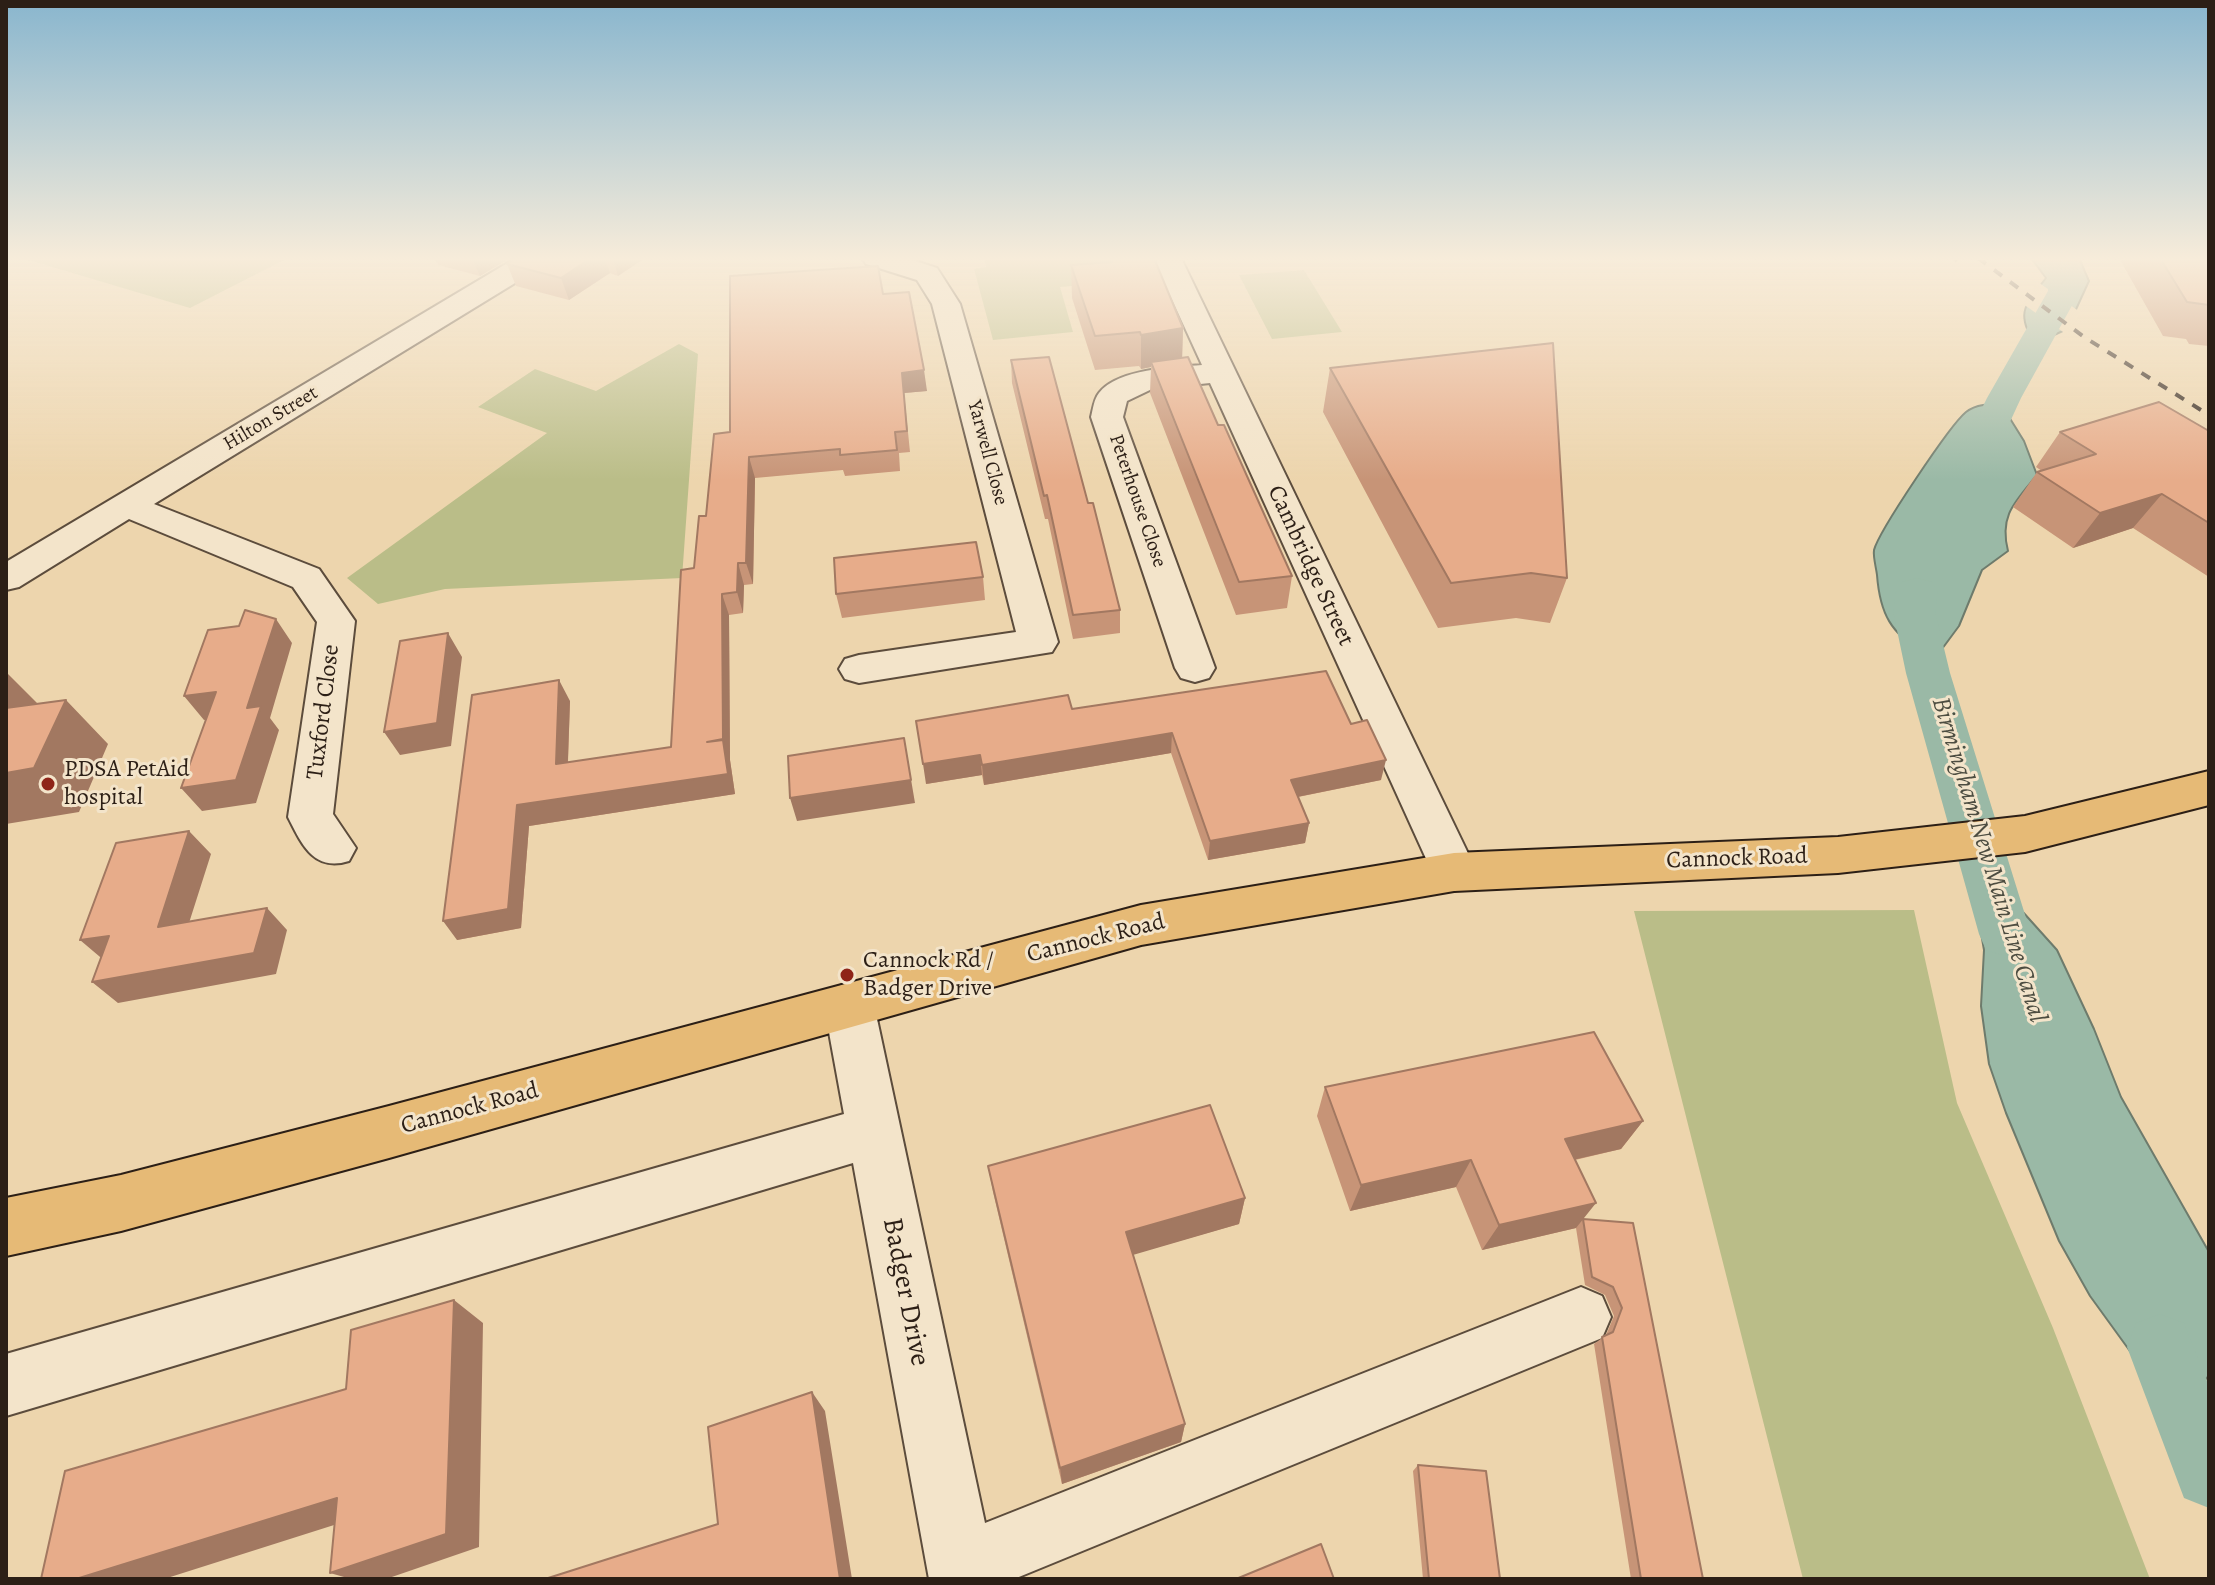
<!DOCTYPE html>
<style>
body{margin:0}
#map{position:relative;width:2215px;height:1585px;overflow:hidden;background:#edd5ad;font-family:Alegreya,serif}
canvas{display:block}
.frame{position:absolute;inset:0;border:8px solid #2c1f16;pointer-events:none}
</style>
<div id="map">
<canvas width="2215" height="1585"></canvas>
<div class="frame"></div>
</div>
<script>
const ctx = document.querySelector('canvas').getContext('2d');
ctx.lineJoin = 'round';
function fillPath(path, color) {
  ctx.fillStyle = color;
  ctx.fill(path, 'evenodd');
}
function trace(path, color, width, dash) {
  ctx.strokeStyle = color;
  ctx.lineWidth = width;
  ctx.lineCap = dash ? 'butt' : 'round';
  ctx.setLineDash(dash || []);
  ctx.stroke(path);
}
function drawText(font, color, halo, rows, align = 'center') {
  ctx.font = font + ' Alegreya,serif';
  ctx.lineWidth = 6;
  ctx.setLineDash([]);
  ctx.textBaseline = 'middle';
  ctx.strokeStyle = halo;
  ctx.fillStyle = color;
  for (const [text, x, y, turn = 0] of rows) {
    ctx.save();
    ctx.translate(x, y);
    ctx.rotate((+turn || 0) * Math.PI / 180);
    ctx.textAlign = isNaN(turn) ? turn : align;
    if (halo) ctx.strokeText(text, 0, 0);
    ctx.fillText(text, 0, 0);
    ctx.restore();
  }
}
const green = new Path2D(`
 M22,258h266l-98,50z
 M984,258h163l9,21 -96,8 13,45 -80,8 -19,-71 12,-2z
 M1304,270l38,62 -70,7 -33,-64z
 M679,344l19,10 -16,224 -237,11 -67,15 -31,-26 200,-145 -69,-26 57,-38 61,22z
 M1914,910l43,193 96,225 97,251h-347l-169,-668z`);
const water = new Path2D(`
 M2031,258h48l10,23 -22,48 -32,15c-20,-31 -10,-39 11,-66z
 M2001,404l23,37 13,34c-22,27 -38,40 -29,76l-26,19 -23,56 -17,23 -18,6c-33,-23 -44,-40 -47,-80 -1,-8 -4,-18 -3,-25 5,-19 76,-125 92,-138 10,-8 24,-8 35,-8z
 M1987,872l70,78 37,79 27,68 88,155v123l-25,33 -44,-43 -50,-69 -31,-55 -53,-128 -17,-49 -8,-58 3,-56 -8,-46z`);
const pier = new Path2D(`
 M2038,282l42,30 -14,22 -43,-30z`);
const canal = new Path2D(`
 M2036,258h30l12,19 2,14 -59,107 -30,65 -5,8 -13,3 -13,-3 -5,-8 32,-65 61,-107v-14z
 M1917,578l15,4 6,10 -3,19 15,62 81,261 -7,16 -19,6 -19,-6 -7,-16 -73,-261 -13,-62 3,-19 6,-10z
 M2160,1314l24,9 25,63v122l-25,-10 -57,-151 9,-24z`);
const minor = new Path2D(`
 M516,258h34l-4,6 -392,240 165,65 36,52 -22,193 23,34 -7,13c-35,11 -47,-16 -61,-44l29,-195 -24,-35 -164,-68 -110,68 -13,3v-28z
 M862,258h44l31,10 23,36 98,338 -6,10 -193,31 -14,-4 -6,-10 6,-10 14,-4 157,-23 -84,-328 -15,-24 -51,-16z
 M1153,258h28l296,614 -7,13 -16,6 -16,-6 -228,-502 -58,6 -25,12 -4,16 92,251 -6,10 -14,4 -14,-4 -6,-10 -84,-251c2,-8 3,-18 8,-24 18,-24 75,-26 103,-28z
 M849,983l18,6 7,16 111,518 596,-236 21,9 9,21 -9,21 -588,241h-85l-76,-416 -847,253v-62l838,-240 -20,-109 7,-16z`);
const trunk = new Path2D(`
 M2209,771v34l-184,47 -187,21 -384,18 -313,54 -752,213 -268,73 -115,25v-58l115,-23 268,-69 752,-201 313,-52 384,-16 187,-21z`);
const rail = new Path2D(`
 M1954,258l3,3
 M1978,258l106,79 125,78`);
const wall = new Path2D(`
 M435,258h75l-30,18 -42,-11z
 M516,258h129l-27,18 -8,-3 -41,27 -53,-14 -9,-22z
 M1111,258l72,70 -1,29 36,68 74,151 -5,32 -51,7 -86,-222 1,-26 -10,2 -2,-3 -44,4 -23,-72 -1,-33 40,-3z
 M2119,258h90v88l-20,-2 -3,-5 -23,-3z
 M883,294l44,97 -23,2 6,59 -11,1 1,18 -55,5 -2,-6 -88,8 -2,106 -9,1 -1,28 -14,2 1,145 5,34 -206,32 -8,102 -64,12 113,-239 -2,61 103,-15 23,-179 12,-52 24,-84z
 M1011,360l77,143 32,107v23l-47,6 -25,-120h-3l-33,-136z
 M1330,368l237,210 -17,45 -34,-5 -78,10 -115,-216z
 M2209,431v146l-76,-49 -60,20 -60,-41 24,-35 5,-1 -6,-4 24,-35z
 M983,577l2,23 -143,18 -6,-24z
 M1072,709l279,15 30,56 -83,17 11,26 -4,20 -97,17 -37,-107 -187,32 -2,-10 -56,9z
 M1325,1087l318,34 -22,28 -46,11 8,59 50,4 70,356h-72l-37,-235 12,-9 8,-19 -9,-21 -20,-10 -9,-57 -94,22 -26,-63 -106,24 -33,-95z
 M988,1166l257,32 -6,26 -106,30 52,170 -4,18 -119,42 -69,-292z
 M1418,1465l82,114h-77l-10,-108z`);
const shadedWall = new Path2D(`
 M472,258h38l-30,18z
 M591,258h14l5,15 -41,27 -8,-22z
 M613,258h32l-27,18z
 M1183,328l-1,34h-31v5l-10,2v-34z
 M924,370l3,21 -23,2 6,59 -8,-79z
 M749,457l6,21 -2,106 -7,-21z
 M2162,494l-29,34 -60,20 27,-35z
 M738,563l6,22 -1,28 -6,-21z
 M722,594l7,21 1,145 5,34 -206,32 -8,102 -64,12 -14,-19 74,-116 198,-42z
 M276,619l16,24 -22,75 9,12 -23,73 -54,8 -21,-23 66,-80z
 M448,633l14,24 -11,89 -51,9 -16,-23z
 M6,672l41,41 -41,23z
 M559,680l11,21 -3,84 -11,-21z
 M216,692l19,23 -31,5 -20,-24z
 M66,700l42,44 -29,68 -73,12v-51z
 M1172,733l-1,20 -187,32 -2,-20z
 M904,738l11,65 -118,18 -7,-23z
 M980,755l2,20 -56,9 -3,-20z
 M1386,760l-5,20 -94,19 4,-19z
 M1309,823l-4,20 -97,17 2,-19z
 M189,831l22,23 -30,94 -23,-21z
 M267,908l20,22 -11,44 -158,29 -26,-21z
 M109,936l-3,26 -26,-22z
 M1643,1121l-22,28 -75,17 19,-27z
 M1471,1160l-15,27 -106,24 11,-26z
 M1245,1198l-6,26 -113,33v-25z
 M1596,1203l-20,25 -94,22 17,-25z
 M454,1300l29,23 -4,224 -93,32h-35l-21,-6z
 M812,1392l13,19 27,168h-12z
 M1185,1424l-4,18 -119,42 -2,-16z
 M337,1498l38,14 -211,67h-88z`);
const building = new Path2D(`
 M516,258h75l-30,20 -54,-14z
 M1111,258h43l29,70 -42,7 -1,-3 -45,4 -24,-71 41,-3z
 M2160,258h49v47l-22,-3z
 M878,266l5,28 26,-2 15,78 -22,3 5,58 -12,1 2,18 -57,5v-6l-91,8 -3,106h-8l-1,29 -15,2 1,145 -16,3 16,-2 5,34 -211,31 -9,104 -65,12 29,-226 87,-15 -3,84 115,-17 10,-177 13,-2 5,-52h7l8,-82 16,-2v-156z
 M1553,343l14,235 -36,-5 -80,10 -121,-215z
 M1049,357l39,146h5l27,107 -47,5 -26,-120 -3,1 -33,-136z
 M1188,357l30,68h6l68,151 -53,6 -88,-220z
 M2159,402l50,29v92l-47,-29 -62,19 -63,-41 59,-18 -36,-22z
 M976,542l7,35 -147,17 -2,-36z
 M245,610l31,9 -29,89 14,-2 -25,74 -55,8 35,-96 -32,4 24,-66 31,-4z
 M448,633l-11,90 -53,9 16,-91z
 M1326,671l25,53 16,-4 19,40 -95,20 18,43 -99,18 -38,-108 -190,32 -2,-10 -57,9 -7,-43 152,-26 4,14z
 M66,700l-32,68 -28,5v-65z
 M904,738l7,42 -121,18 -2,-42z
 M189,831l-31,96 109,-19 -13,45 -162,29 17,-46 -29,4 36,-97z
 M1594,1032l49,89 -78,18 31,64 -97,22 -28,-65 -110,25 -36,-98z
 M1210,1105l35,93 -119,34 59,192 -125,44 -72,-302z
 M1583,1219l50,4 70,356h-62l-39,-242 11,-5 9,-24 -9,-21 -21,-10z
 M454,1300l-8,234 -116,39 7,-75 -261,81h-35l24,-108 281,-82 5,-59z
 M812,1392l28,187h-295l173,-55 -10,-97z
 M1418,1465l68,6 14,108h-71z
 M1321,1544l13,35h-98z`);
const markers = [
 [48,784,8,"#8f2418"],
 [847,975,8,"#8f2418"]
];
const farStreetnames = [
 ["Hilton Street",271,419,-31],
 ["Yarwell Close",987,453,75],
 ["Peterhouse Close",1137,501,71]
];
const streetNames = [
 ["Cambridge Street",1310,566,65],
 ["Tuxford Close",324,712,-83],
 ["Cannock Road",1737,859,-2],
 ["Cannock Road",1096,939,-14],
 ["Cannock Road",470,1109,-15]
];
const poiNames = [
 ["PDSA PetAid",64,770],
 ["hospital",64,798],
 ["Cannock Rd /",863,961],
 ["Badger Drive",863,989]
];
const waterNames = [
 ["Birmingham New Main Line Canal",1988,860,73]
];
const nearStreetnames = [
 ["Badger Drive",905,1292,79]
];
fillPath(green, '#babd88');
fillPath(water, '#9ab9a6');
trace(water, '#6e7b6c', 2);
fillPath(pier, '#edd5ad');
fillPath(canal, '#9ab9a6');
trace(minor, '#5c4c3c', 4);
trace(trunk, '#2c1f16', 4);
fillPath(minor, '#f3e4ca');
fillPath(trunk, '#e6ba76');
trace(rail, '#2c1f16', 4, [10, 10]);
fillPath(wall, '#c79477');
fillPath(shadedWall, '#a27861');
fillPath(building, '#e7ac8a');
trace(building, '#a27861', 2);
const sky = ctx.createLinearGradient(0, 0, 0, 480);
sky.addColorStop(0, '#89b6ce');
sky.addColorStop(0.54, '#f7ecda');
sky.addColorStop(1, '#f7ecda00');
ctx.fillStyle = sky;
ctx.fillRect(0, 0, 2215, 480);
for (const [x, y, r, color] of markers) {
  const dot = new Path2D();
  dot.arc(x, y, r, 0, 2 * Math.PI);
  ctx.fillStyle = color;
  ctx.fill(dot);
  trace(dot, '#f3e4ca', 3);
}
drawText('20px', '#2c1f16', '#f3e4ca', farStreetnames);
drawText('24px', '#2c1f16', '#f3e4ca', streetNames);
drawText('24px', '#2c1f16', '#f3e4ca', poiNames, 'left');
drawText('italic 26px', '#4d4d41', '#f3e4ca', waterNames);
drawText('28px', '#2c1f16', '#f3e4ca', nearStreetnames);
</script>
